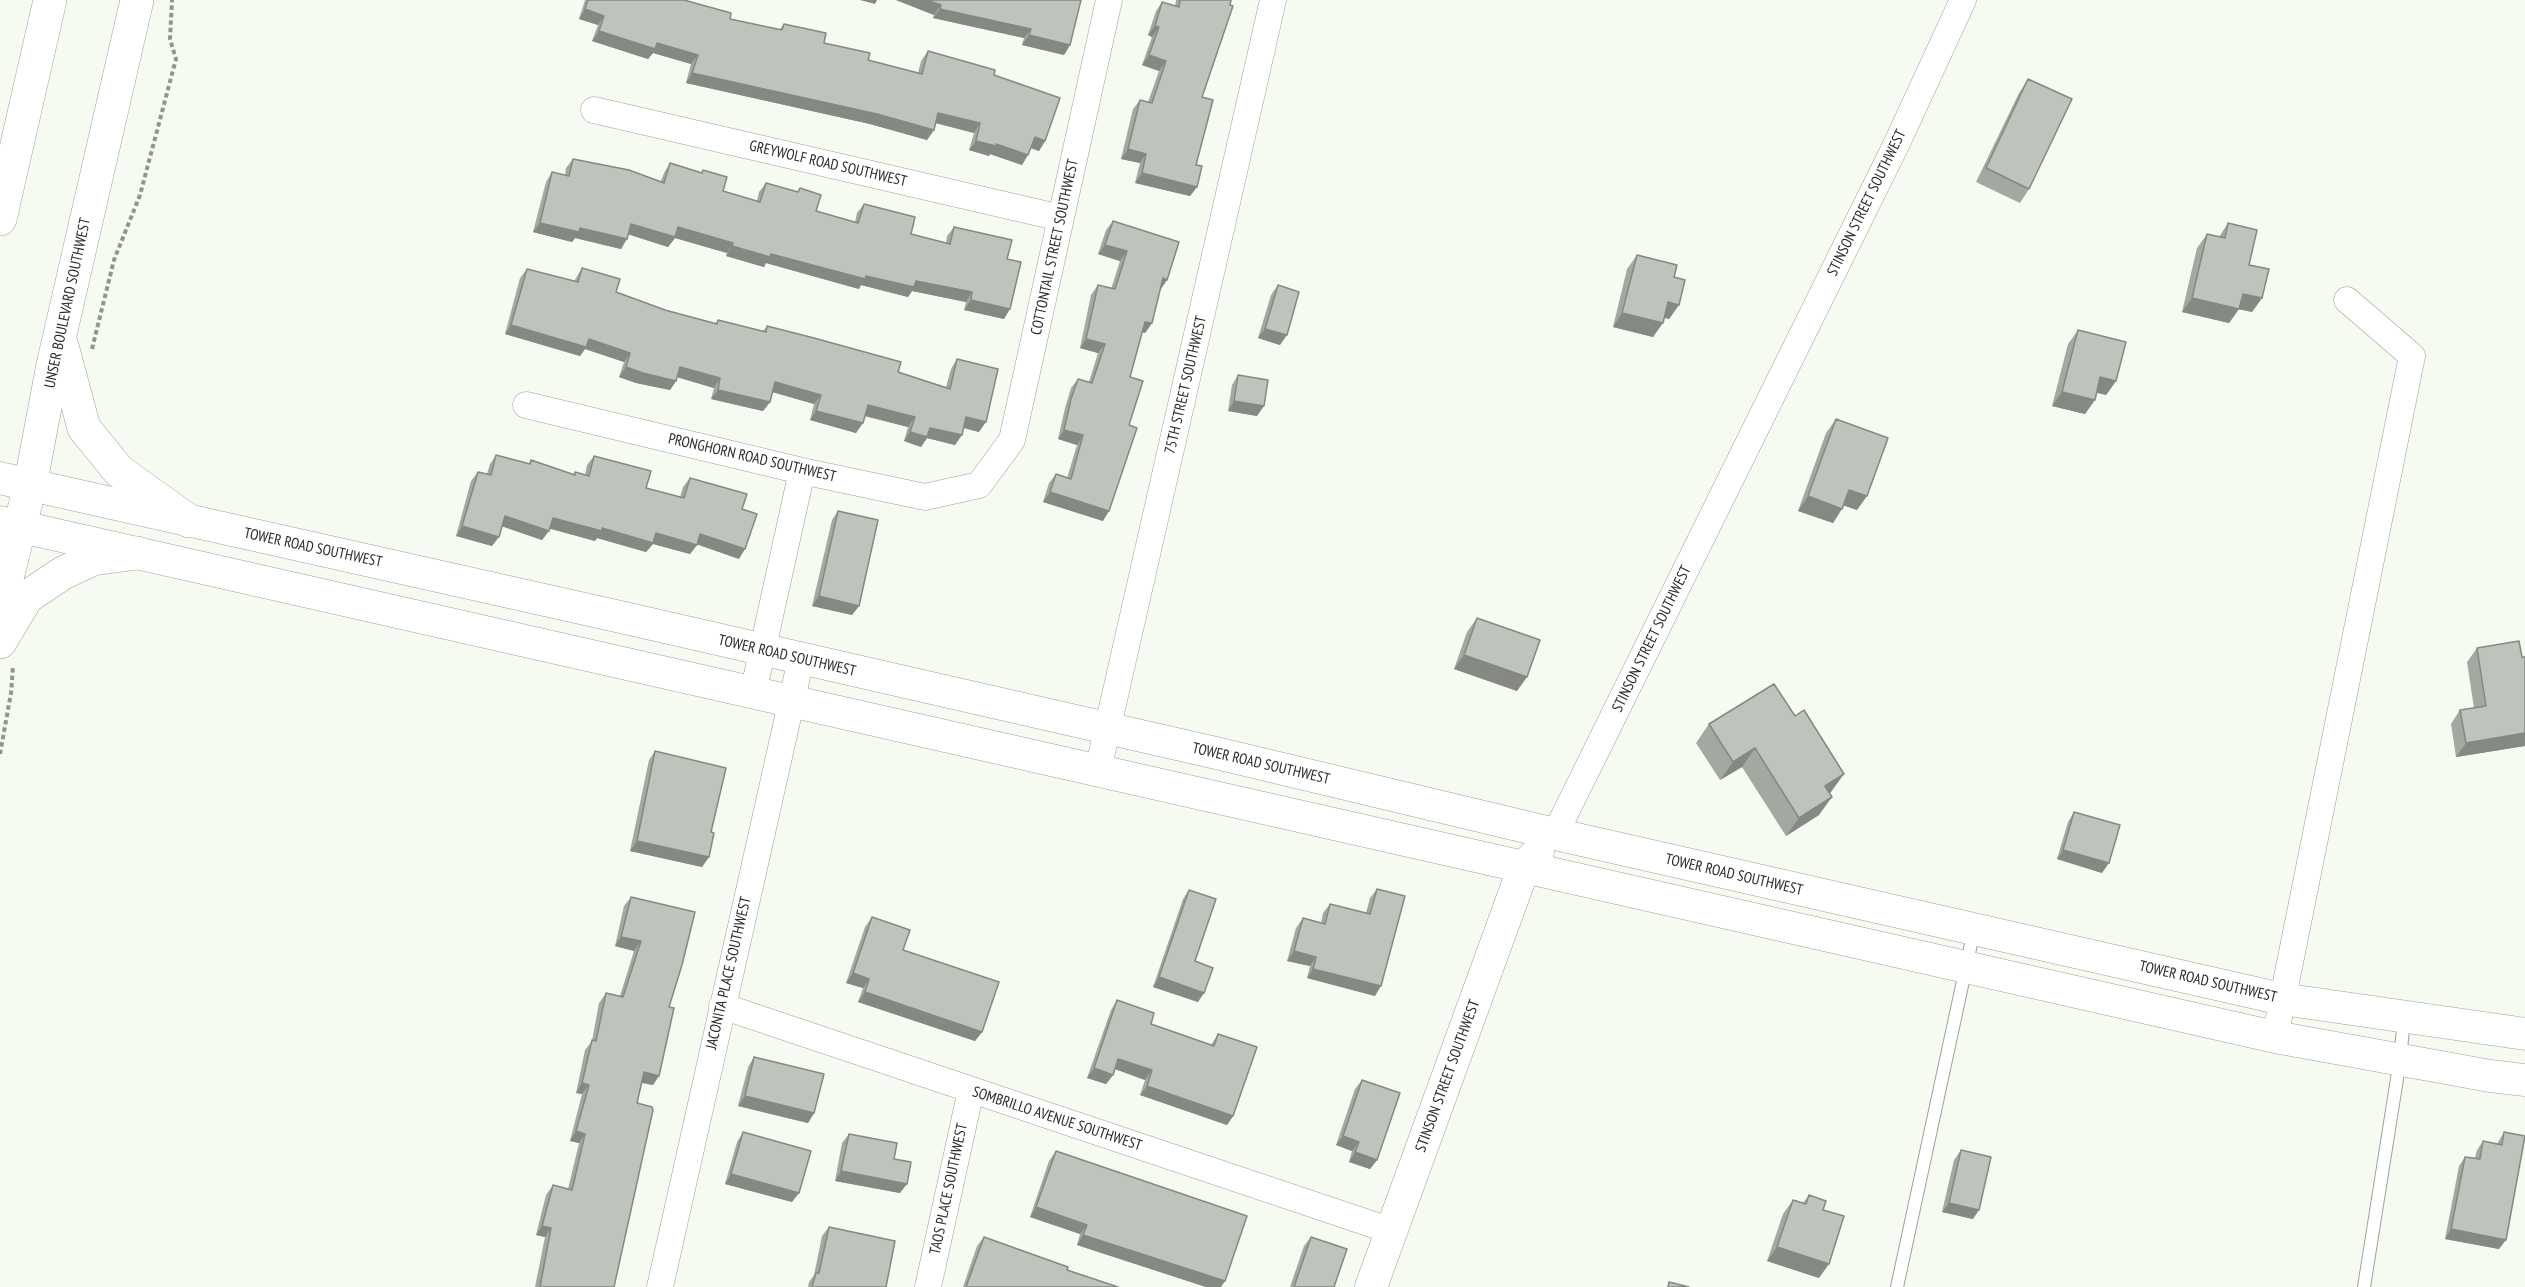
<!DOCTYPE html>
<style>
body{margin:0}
canvas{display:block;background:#f6fbf2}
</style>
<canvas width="2525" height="1287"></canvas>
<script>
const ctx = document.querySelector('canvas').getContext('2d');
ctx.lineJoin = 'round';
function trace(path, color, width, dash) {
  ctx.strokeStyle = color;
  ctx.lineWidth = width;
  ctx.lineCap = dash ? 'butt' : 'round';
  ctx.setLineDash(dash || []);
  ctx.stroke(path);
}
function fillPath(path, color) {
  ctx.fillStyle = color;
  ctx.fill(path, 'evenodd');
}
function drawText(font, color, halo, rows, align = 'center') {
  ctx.font = font + ' "PT Sans Narrow",sans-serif';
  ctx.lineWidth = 4.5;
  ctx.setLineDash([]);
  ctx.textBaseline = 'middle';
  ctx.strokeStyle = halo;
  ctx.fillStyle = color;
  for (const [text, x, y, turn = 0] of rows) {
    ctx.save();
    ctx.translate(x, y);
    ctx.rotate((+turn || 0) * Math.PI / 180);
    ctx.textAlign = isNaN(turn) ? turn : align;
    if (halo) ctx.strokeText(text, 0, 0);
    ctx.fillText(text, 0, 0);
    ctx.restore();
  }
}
const path = new Path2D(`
 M92,349l22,-89 26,-65 36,-136 -6,-20 2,-39
 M0,754l11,-61 2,-27`);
const service = new Path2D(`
 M1897,1287l77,-357
 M2364,1287l36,-227 4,-42`);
const minor = new Path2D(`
 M594,110l467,108
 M526,405l276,66 123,26 54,-12 33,-45 97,-440
 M753,693l49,-222
 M1098,770l175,-770
 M1555,834l342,-691 66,-143
 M722,1006l670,225
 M2275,1037l137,-681 -65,-56
 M660,1287l141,-628
 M928,1287l43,-197`);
const tertiary = new Path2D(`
 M0,478l625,140 591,135 339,81 727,165 243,35
 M0,522l2275,515 215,39 35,4
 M1371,1287l153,-420 14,-15`);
const secondary = new Path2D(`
 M0,219l50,-219
 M62,346l22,82 35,43 70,50
 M0,606l30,-120 23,-121 84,-365
 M0,642l27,-45 36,-24 30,-14 44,-6`);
const wall = new Path2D(`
 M585,0h99l46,19 49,11 5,-6 40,19 44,17 50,13 3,-12 7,-10 66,24 51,66 -6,10 -8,-3 -9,17 -32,-11 -1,2 -20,-6 5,-17 -39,-10 -1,7 -7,10 -57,-16 -184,-41 5,-19 -38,-11 -5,6 -56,-18 6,-16 -19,-6z
 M896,0h185l-11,45 -6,10 -42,-10 2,-7 -91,-20 1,-3z
 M1176,0h55l-29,97 -6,68 1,22 -7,9 -55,-13 5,-20 -19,-4 12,-50 7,-9 8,2 11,-31 -17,-6 10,-28 -4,-2 8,-24 6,-9 13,4z
 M2028,79l1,110 -9,14 -44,-21 43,-89z
 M573,159l88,22 3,-8 6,-10 31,10 2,-3 20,21 34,10 2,-9 7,-9 31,9 3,-4 16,23 39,11 2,-9 7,-9 47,30 35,9 1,-7 7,-9 53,32 -3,60 -40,-9 2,-8 -54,-11 -4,6 -47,-12 -2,4 -93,-26 -2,4 -38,-11 1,-3 -52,-15 -7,9 -40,-13 -7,15 -46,-11 -3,4 -39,-10 13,-50 6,-10 13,3 1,-7z
 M1113,221l48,68h-1l-8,34 -7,10 -3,-1 -12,45 -1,48 -26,96 -60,-19 6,-19 7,-9 11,4 10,-33 -19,-6 7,-31 6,-20 7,-9 11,3 9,-29 -18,-5 11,-53 7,-10 13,4 9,-28 -22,-7 8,-24z
 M2228,223l21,42 13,33 -10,14 -13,-3 -10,14 -47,-11 15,-64 10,-14 12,3z
 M1637,255l37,22 5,28 -10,14 -5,-2 -11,20 -40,-10 14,-58z
 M582,268l34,24 49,18 50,14 3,-4 45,11 4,-5 131,46 48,15 5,-18 6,-10 22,73 -15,-4 -9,17 -28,-7 -6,9 -17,-6 4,-14 -43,-11 -9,17 -46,-13 4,-16 -42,-12 -2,10 -7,9 -52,-12 3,-11 -37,-11 -1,4 -6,9 -34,-7 -17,-6 5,-15 -39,-13 -5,7 -75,-22 15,-56 7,-9 47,13 2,-4z
 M1278,285l2,60 -22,-7 13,-43z
 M2078,330l38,51 -10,14 -9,-2 -12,21 -33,-8 16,-62z
 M1238,375l19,41 -29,-5 4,-26z
 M1836,419l21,91 -13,-5 -11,18 -35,-12 28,-78z
 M496,455l33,9 2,-4 43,15 1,-3 10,3 2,-10 7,-9 52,32 34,9 3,-10 7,-9 52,31 -3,50 -42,-15 -7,10 -37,-10 -7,8 -49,-14 -2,3 -45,-13 -8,12 -40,-14 -10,20 -36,-10 15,-55 7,-9 9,2 3,-10z
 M838,511l21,95 -7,9 -40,-9 20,-86z
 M1477,618l40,73 -63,-22 13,-37z
 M2477,648l45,9 3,89 -69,11 -5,-33 9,-14 14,-2 -7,-46z
 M1774,684l57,108 -1,1 -11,22 -33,21 -44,-69 -22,13 -24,-37 13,-19z
 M655,751l56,81 -2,25 -7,10 -72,-16 19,-91z
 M2074,812l28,61 -45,-14 11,-37z
 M1377,889l-2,107 -68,-18 3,-12 -23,-5 9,-33 7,-10 18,5 2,-10 7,-9 36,9 4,-15z
 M1189,890l6,71 3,41 -45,-15 30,-88z
 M631,897l38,110 -16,78 -11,-2 -5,20 -23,184h-79l10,-50 -9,-2 10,-40 7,-10 15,4 11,-46 -9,-2 12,-47 -6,-1 9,-43 7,-9 7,-38 7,-10 14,3 14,-45 -19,-5 9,-40z
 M872,917l110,115 -7,9 -117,-39 5,-14 -17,-5 19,-56z
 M1117,1000l34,24 60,21 7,-11 15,82 -6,9 -87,-30 5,-15 -30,-11 -2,6 -7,9 -19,-6 24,-68z
 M754,1057l60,56 -6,10 -70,-17 10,-39z
 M1362,1080l15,80 -7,9 -21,-7 3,-11 -16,-6 19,-56z
 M743,1132l49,70 -67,-18 12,-42z
 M2504,1132l-5,117 -54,-10 14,-73 6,-9 10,1 2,-8 6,-9 14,3z
 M849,1134l45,25 6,34 -65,-12 7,-38z
 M1961,1150l12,69 -31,-7 12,-52z
 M1056,1151l165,136h-15l-129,-42 3,-11 -50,-17 19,-56z
 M1809,1195l14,15 -4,68 -52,-17 16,-47 10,-14 10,3z
 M829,1227l57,60h-78l1,-5 5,-7 8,-39z
 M984,1237l83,33 51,17h-155l14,-41z
 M1311,1237l23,50h-44l14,-41z`);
const shadedWall = new Path2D(`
 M860,0h17l-2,4z
 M896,0h31l14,5 -7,10z
 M585,9l19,7 -6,9 -19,-6z
 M940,9l91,20 -7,9 -91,-20z
 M1155,26l4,1 -7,10 -4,-2z
 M599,31l58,12 41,12 -7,9 -38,-11 -5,6 -56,-18z
 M1029,35l41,10 -6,10 -42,-10z
 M1149,55l17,6 -7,10 -17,-6z
 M692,73l185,41 57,16 -7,10 -57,-16 -184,-41z
 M938,113l42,10 -6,10 -42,-11z
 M1035,137l10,4 -6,10 -11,-4z
 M976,141l20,3 32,11 -6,10 -32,-11 -1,2 -20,-6z
 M1128,149l18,5 -6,9 -19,-4z
 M1142,173l55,14 -7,9 -55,-13z
 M540,223l40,5 47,11 -6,10 -46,-11 -3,4 -39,-10z
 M631,224l47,3 55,16 -6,10 -52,-15 -7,9 -44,-14z
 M1105,245l22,6 -7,10 -22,-7z
 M732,246l39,8 95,22 50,5 56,11 -6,10 -54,-11 -4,6 -47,-12 -2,4 -93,-26 -2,4 -38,-11z
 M1163,278l4,2 -6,9 -5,-1z
 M2243,294l19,4 -10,14 -19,-4z
 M2192,298l47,11 -10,14 -47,-11z
 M971,300l39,9 -6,10 -40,-9z
 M1668,302l11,3 -10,14 -11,-3z
 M1622,313l41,10 -10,14 -40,-10z
 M1145,322l7,1 -7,10 -6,-2z
 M511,325l78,14 41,14 -6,9 -39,-13 -5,7 -75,-22z
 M1265,329l22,6 -7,10 -22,-7z
 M1086,339l19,5 -7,9 -18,-5z
 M626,367l50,14 -6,9 -34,-7 -17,-6z
 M680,367l40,11 -6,10 -41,-12z
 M2100,377l16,4 -10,14 -15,-4z
 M775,382l46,13 -7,9 -45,-13z
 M718,390l52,12 -7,9 -52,-12z
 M2062,392l33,8 -10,14 -33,-8z
 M1234,401l30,5 -7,10 -29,-5z
 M868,405l47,12 -7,10 -47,-12z
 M816,411l47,12 -7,10 -46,-13z
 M966,417l20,5 -7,10 -19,-5z
 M930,428l32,7 -7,10 -28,-7 -6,9 -17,-6 6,-9z
 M1064,430l19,5 -6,10 -19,-6z
 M1849,490l18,6 -10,14 -18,-6z
 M1050,492l59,19 -6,10 -60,-19z
 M1808,496l34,13 -9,14 -35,-12z
 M505,516l44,15 -7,9 -44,-15z
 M553,518l49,10 54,5 41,12 -7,9 -37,-10 -7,8 -49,-14 -2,3 -48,-13z
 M462,526l37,11 -7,9 -36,-10z
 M700,534l45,15 -6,10 -46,-16z
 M819,596l40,10 -7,9 -40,-9z
 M1464,655l63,22 -10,14 -63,-22z
 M2525,733v13l-69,11 10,-14z
 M1755,748l-13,19 -22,13 13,-18z
 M1844,774l-13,18 -18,12 12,-18z
 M1832,797l-13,18 -33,21 13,-18z
 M637,841l72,16 -7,10 -72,-16z
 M2063,850l46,13 -7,10 -45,-14z
 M621,937l20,4 -7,10 -19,-5z
 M1294,951l22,6 -6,9 -23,-5z
 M1313,969l68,17 -6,10 -68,-18z
 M853,973l16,6 -6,9 -17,-5z
 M1159,977l45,16 -6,9 -45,-15z
 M865,992l117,40 -7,9 -117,-39z
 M1118,1059l34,11 -7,10 -33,-12z
 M1094,1068l19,7 -7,9 -19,-6z
 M644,1072l15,4 -6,9 -15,-3z
 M582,1083l7,2 -7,9 -6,-1z
 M1147,1086l86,30 -6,9 -87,-30z
 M745,1096l69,17 -6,10 -70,-17z
 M576,1131l9,3 -6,9 -9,-2z
 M1343,1136l16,6 -7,9 -16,-6z
 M1355,1152l22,8 -7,9 -21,-7z
 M841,1171l66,13 -7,9 -65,-12z
 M731,1174l68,19 -7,9 -67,-18z
 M1949,1203l30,7 -6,9 -31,-7z
 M1036,1207l51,18 -7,9 -50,-17z
 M542,1226l9,2 -6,9 -9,-2z
 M2451,1229l55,11 -7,9 -54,-10z
 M1083,1235l142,46 -4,6h-15l-129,-42z
 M1777,1247l52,17 -10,14 -52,-17z`);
const building = new Path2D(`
 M588,0h96l47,13 -1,6 52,11 2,-6 42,9 -2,10 46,10 -2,7 54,14 6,-23 67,19 -1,5 66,23 -15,43 -10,-4 -7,18 -32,-11v2l-20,-5 4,-18 -42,-10 -4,17 -57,-16 -185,-41 6,-18 -41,-12 -2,6 -56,-18 5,-15 -19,-7z
 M927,0h154l-11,45 -41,-10 2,-6 -91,-20 1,-4z
 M1180,0h51l-1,5 3,1 -31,91 11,3 -17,65 6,1 -5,21 -55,-14 4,-19 -18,-5 12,-49 12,3 14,-42 -17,-6 10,-28 -4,-1 7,-24 17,5z
 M2028,79l44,20 -43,90 -43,-21z
 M573,159l56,11 35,13 6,-20 32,10 1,-3 24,7 -4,14 37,11 6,-19 32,9 2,-4 21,7 -5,16 42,12 6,-19 51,13 -4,17 39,10 4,-17 58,13 -5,19 14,3 -11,47 -39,-9 1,-8 -56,-11 -2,6 -48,-11 -1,3 -94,-25 -1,3 -38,-11 1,-3 -55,-16 -3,10 -44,-13 -4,15 -47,-11 -1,4 -39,-9 12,-51 17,4z
 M1113,221l66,21 -12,38 -4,-2 -11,45 -7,-1 -15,55 13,4 -14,44 8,3 -28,83 -59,-19 6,-18 15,5 12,-44 -19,-5 7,-31 7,-20 14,4 13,-39 -19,-5 12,-54 17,4 12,-38 -22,-6z
 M2228,223l29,7 -8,35 20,4 -7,29 -19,-4 -4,15 -47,-11 15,-64 18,4z
 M1637,255l40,10 -3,12 11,3 -6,25 -11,-3 -5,21 -41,-10z
 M582,268l38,11 -4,13 49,18 52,14 1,-4 48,12 1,-6 47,12 87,24 -3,10 52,17 7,-30 41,10 -12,53 -20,-5 -4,18 -32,-7 -3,9 -17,-5 5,-15 -47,-12 -5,18 -47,-12 5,-16 -46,-13 -5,20 -52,-12 2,-12 -40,-11 -4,14 -33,-8 -17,-6 4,-14 -41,-14 -3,8 -75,-22 16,-56 51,13z
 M1278,285l21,7 -12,43 -22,-6z
 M2078,330l48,12 -10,39 -16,-4 -5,23 -33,-8z
 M1238,375l30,5 -4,26 -30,-5z
 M1836,419l52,19 -21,58 -18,-6 -7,19 -34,-13z
 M496,455l34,9 1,-4 44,15v-3l14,4 5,-20 57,15 -5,17 38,10 6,-20 57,16 -5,15 15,5 -12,35 -45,-15 -3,11 -41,-12 -3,10 -51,-15v3l-49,-13 -4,13 -44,-15 -6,21 -37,-11 16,-54 13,3z
 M838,511l40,9 -19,86 -40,-10z
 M1477,618l63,22 -13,37 -63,-22z
 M2519,641l3,16h3v76l-59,10 -6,-33 26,-4 -9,-58z
 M1774,684l21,32 9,-6 40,64 -19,12 7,11 -33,21 -44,-70 -22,14 -24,-38z
 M655,751l71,17 -15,64 3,1 -5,24 -72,-16z
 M2074,812l46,13 -11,38 -46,-13z
 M1377,889l28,7 -24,90 -68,-17 3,-12 -22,-6 9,-33 22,6 5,-20 40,10z
 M1189,890l27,9 -21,62 18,7 -9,25 -45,-16z
 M631,897l64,15 -13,53 -13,42 5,1 -15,68 -15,-4 -7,31 15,4 1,3 -39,177h-74l11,-59 -9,-2 11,-41 19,5 13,-56 -9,-3 13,-46 -7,-2 10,-43 4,1 10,-48 17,4 18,-56 -20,-4z
 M872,917l38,13 -7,20 96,32 -17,50 -117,-40 4,-13 -16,-6z
 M1117,1000l37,13 -3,11 63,22 4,-12 39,13 -24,69 -86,-30 5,-16 -34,-11 -5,16 -19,-7z
 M754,1057l70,17 -10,39 -69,-17z
 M1362,1080l38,13 -23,67 -22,-8 4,-10 -16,-6z
 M743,1132l68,19 -12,42 -68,-19z
 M2504,1132l21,4 -19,104 -55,-11 14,-72 15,2 3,-18 19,4z
 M849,1134l48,9 -3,16 17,3 -4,22 -66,-13z
 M1961,1150l30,7 -12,53 -30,-7z
 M1056,1151l191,65 -22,65 -142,-46 4,-10 -51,-18z
 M1809,1195l17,6 -3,9 21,6 -15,48 -52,-17 16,-47 13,4z
 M829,1227l66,14 -9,46h-74l4,-14h3z
 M984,1237l84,30 -1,3 51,17h-152z
 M1311,1237l36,12 -13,38h-40z
 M1669,1282l20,5h-21z`);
const streetNames = [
 ["GREYWOLF ROAD SOUTHWEST",828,164,13],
 ["STINSON STREET SOUTHWEST",1867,203,-64],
 ["COTTONTAIL STREET SOUTHWEST",1055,247,-78],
 ["UNSER BOULEVARD SOUTHWEST",68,303,-78],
 ["75TH STREET SOUTHWEST",1186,385,-77],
 ["PRONGHORN ROAD SOUTHWEST",752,458,13],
 ["TOWER ROAD SOUTHWEST",313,548,12],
 ["STINSON STREET SOUTHWEST",1652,639,-64],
 ["TOWER ROAD SOUTHWEST",787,656,13],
 ["TOWER ROAD SOUTHWEST",1261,764,13],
 ["TOWER ROAD SOUTHWEST",1734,875,13],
 ["JACONITA PLACE SOUTHWEST",729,973,-77],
 ["TOWER ROAD SOUTHWEST",2208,982,13],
 ["STINSON STREET SOUTHWEST",1448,1076,-70],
 ["SOMBRILLO AVENUE SOUTHWEST",1057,1119,18],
 ["TAOS PLACE SOUTHWEST",949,1189,-78]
];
trace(service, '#9da199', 14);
trace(minor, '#9da199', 27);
trace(tertiary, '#9da199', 33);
trace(secondary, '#9da199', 34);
trace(path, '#91958e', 4, [4.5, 3]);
trace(service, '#fff', 12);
trace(minor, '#fff', 26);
trace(tertiary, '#fff', 32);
trace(secondary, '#fff', 33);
fillPath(wall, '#a3a8a1');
fillPath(shadedWall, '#858883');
fillPath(building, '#bec3bb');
trace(building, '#858883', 1.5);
drawText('15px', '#292b27', '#fff', streetNames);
</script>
